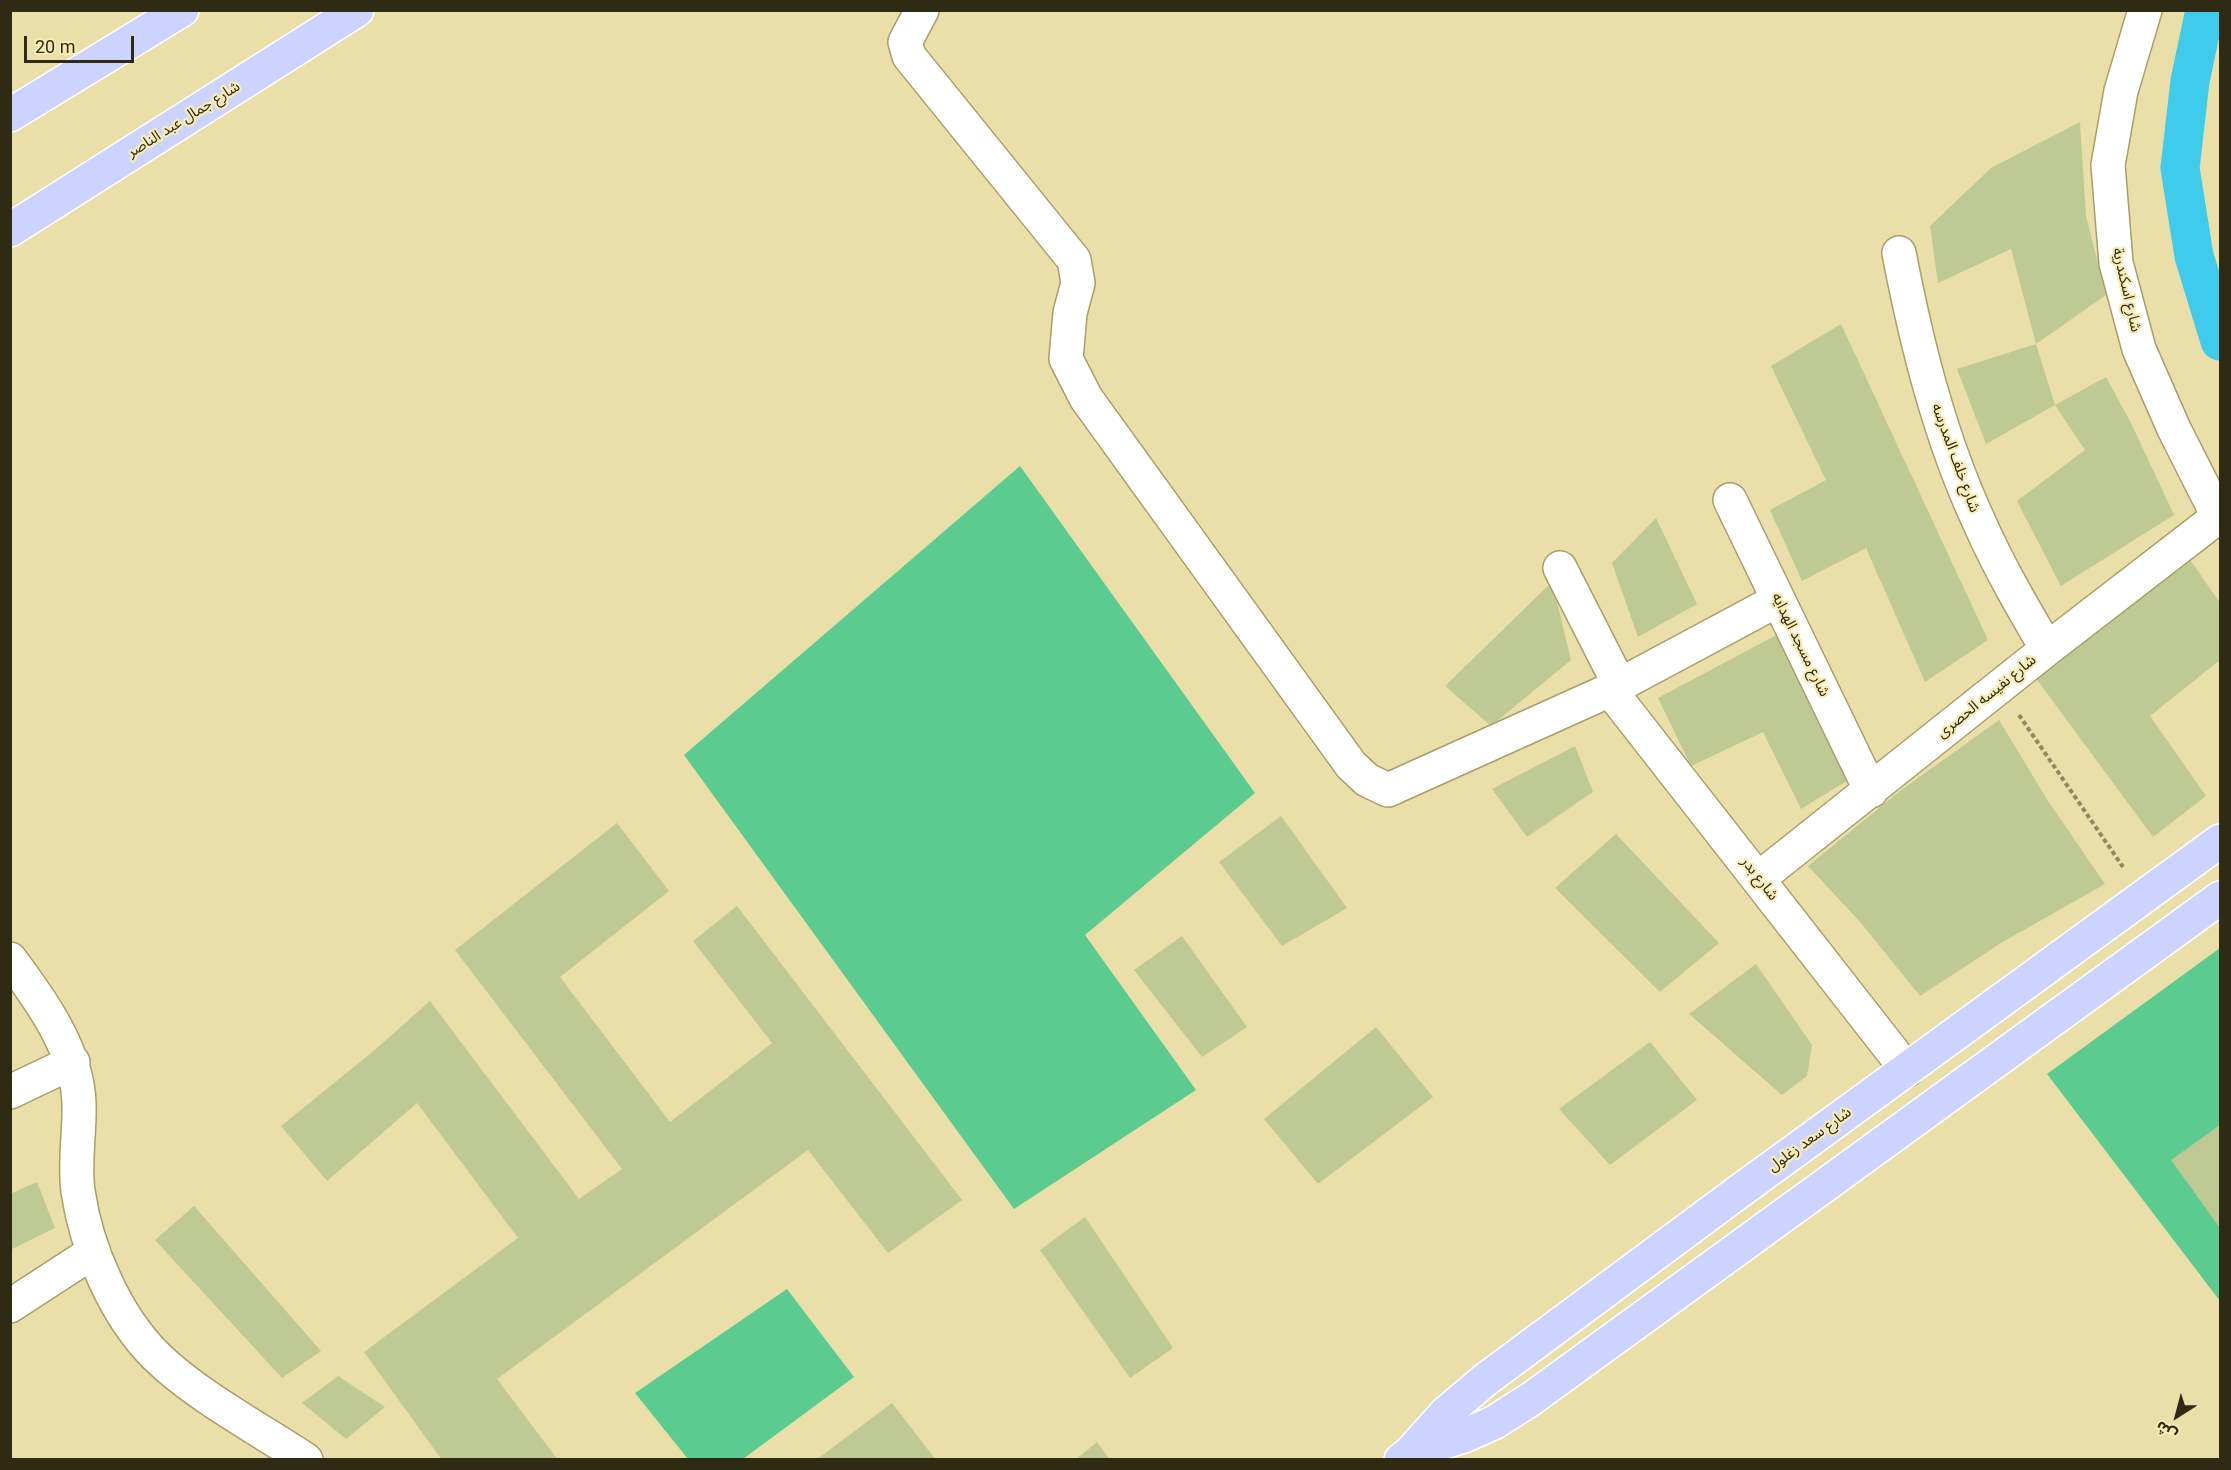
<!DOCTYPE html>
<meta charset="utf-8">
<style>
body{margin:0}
#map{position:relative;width:2231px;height:1470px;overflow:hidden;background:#eadfa9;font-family:Roboto,"Noto Sans Arabic",sans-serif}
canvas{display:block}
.frame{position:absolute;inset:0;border:12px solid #2e2a14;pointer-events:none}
.north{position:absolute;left:2147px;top:1386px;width:60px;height:60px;-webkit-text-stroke:4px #f7ecb5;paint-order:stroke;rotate:216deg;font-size:16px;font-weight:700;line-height:24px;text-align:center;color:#2e2a14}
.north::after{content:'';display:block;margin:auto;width:21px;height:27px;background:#2e2a14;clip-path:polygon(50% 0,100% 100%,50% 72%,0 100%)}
.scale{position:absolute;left:24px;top:36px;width:110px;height:27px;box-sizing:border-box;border:3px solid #2e2a14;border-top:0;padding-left:8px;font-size:18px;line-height:21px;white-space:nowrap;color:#2e2a14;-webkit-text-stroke:4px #f7ecb5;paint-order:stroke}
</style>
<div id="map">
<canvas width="2231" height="1470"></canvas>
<div class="frame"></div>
<div class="north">ش</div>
<div class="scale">20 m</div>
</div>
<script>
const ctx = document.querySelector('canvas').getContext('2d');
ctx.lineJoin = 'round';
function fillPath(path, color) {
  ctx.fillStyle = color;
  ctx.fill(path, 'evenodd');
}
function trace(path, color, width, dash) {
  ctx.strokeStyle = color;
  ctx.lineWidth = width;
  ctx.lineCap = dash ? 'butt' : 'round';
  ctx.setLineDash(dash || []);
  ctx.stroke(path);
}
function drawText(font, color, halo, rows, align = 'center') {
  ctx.font = font + ' Roboto,"Noto Sans Arabic",sans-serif';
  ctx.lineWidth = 4.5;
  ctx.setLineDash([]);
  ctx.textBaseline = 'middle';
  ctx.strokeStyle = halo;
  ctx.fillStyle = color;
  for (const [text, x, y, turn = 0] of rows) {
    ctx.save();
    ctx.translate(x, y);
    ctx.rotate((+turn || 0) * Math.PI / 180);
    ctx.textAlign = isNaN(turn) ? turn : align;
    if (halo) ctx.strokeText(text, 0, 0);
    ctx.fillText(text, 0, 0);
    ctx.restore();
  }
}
const green = new Path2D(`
 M1020,466l235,327 -170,142 111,155 -182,119 -330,-454z
 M2220,948v353l-173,-227z
 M787,1289l67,88 -111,82h-55l-53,-66z`);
const canal = new Path2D(`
 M2205,10l-15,71 -10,87 14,88 26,85`);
const building = new Path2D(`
 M2080,122l6,94 20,79 -70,49 19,61 -69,39 -29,-75 79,-25 -25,-95 -73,34 -8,-57 61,-58z
 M1841,324l147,316 -63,42 -59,-134 -64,33 -32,-71 56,-30 -55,-114z
 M2106,377l25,46 43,92 -113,71 -44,-85 68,-51 -30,-45z
 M1656,518l41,86 -59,33 -26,-74z
 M2191,561l29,42v57l-70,56 56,80 -53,41 -118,-160z
 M1552,582l19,78 -80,66 -46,-40z
 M1782,632l73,144 -54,33 -38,-77 -72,34 -33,-68z
 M1999,720l49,81 57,83 -104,59 -81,53 -59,-73 -53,-57 92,-75z
 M1575,746l18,46 -66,45 -35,-48z
 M1281,816l66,92 -65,38 -63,-84z
 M617,823l52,68 -109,86 110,145 102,-79 -79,-102 44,-35 225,294 -74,53 -80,-103 -311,229 61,81h-116l-78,-108 154,-114 -101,-135 -90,78 -46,-55 95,-77 54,-48 149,198 43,-30 -167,-219z
 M1616,834l103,109 -59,49 -105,-104z
 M1182,936l65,91 -45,30 -68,-87z
 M1756,964l56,81 -5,31 -25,19 -93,-81z
 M1376,1027l57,70 -115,87 -54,-65z
 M1650,1042l47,58 -87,65 -51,-56z
 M2220,1125v103l-49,-68z
 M37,1182l18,46 -45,22v-56z
 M194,1206l127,145 -39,27 -127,-138z
 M1085,1217l88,131 -43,30 -90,-128z
 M338,1376l47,31 -39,32 -44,-36z
 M892,1403l44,57h-120z
 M1097,1442l13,18h-35z`);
const path = new Path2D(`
 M2019,715l104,152`);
const minor = new Path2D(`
 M922,10l-17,32 4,14 165,204 4,23 -8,30 -4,46 20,39 265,367 16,15 21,10 222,-100 168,-90
 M2145,10l-24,81 -13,74 8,98 23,86 35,80 46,91
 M1899,253c18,93 41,185 81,271 19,43 43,84 67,125
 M1730,500l141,291
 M1560,568l59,116
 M1610,690l297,380
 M1758,879l289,-230 171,-132
 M10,959c31,41 68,93 69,145 1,28 -5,59 -1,87 8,56 37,125 79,166 39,38 102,72 149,103
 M10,1092l63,-30
 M10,1306l83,-54`);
const major = new Path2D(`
 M10,115l172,-105
 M10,230l347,-220
 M1412,1452l52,-16 31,-14 36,-23 689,-501
 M1401,1460l9,-7 36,-40 39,-33 252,-187 483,-352`);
const streetNames = [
 ["شارع جمال عبد الناصر",184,120,-32],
 ["شارع اسكندرية",2126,290,77],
 ["شارع خلف المدرسه",1955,458,70],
 ["شارع مسجد الهدايه",1800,645,64],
 ["شارع نفيسه الحصرى",1987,697,-39],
 ["شارع بدر",1759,879,52],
 ["شارع سعد زغلول",1810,1140,-36]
];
fillPath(green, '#5ccb90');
trace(canal, '#3fcbec', 39);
fillPath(building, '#bec994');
trace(minor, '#a99e6a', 36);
trace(major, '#fff', 36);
trace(path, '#908862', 4, [4.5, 3]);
trace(minor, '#fff', 33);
trace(major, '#cdd3ff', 33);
drawText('15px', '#2e2a14', '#f7ecb5', streetNames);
</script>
